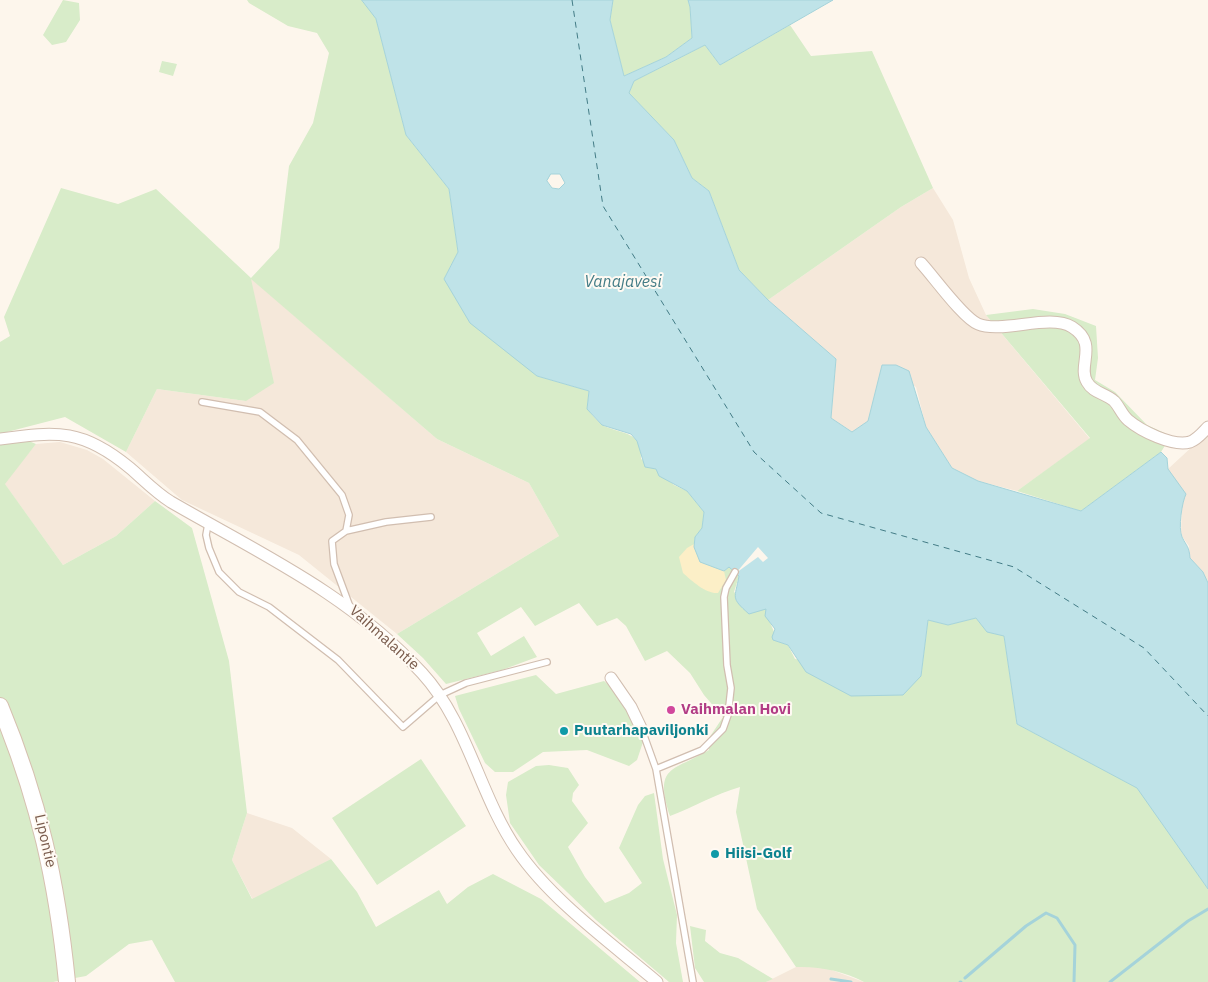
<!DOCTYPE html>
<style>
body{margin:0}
canvas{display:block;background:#fdf6ec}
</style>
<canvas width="1208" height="982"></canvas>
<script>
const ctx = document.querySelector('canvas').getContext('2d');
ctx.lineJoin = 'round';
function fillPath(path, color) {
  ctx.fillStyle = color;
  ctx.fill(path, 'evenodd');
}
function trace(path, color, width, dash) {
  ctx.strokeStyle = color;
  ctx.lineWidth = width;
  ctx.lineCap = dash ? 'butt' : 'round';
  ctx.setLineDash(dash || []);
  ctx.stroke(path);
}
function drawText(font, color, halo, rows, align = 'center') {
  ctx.font = font + ' "IBM Plex Sans",sans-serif';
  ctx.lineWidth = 4;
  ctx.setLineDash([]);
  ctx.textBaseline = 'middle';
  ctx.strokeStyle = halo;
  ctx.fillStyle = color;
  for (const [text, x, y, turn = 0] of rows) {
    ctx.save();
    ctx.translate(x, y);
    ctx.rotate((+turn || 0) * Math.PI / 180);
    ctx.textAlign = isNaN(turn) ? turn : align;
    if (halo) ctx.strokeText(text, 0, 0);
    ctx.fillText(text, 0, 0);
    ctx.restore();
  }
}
const residential = new Path2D(`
 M933,188l20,32 16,58 17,37 104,124 -73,52 -39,-10 -26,-13 -26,-41 -10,-40 -34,-22 -14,56 -15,11 -22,-14 5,-59 -68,-59 133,-93z
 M251,278l186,161 92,44 30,53 -162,98 -98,-79 -117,-55 -56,-48 31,-63 89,12z
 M1208,432v151l-5,-11 -13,-14 -1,-12 -8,-11 1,-32 -14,-34z
 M60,442l27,8 16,9 52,42 -39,35 -53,29 -59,-82 32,-39z
 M247,813l45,15 39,31 -78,41 -21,-40z
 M811,966l18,3 35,13h-98l30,-15z`);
const green = new Path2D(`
 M63,0l16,3 1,17 -14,22 -14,3 -9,-10z
 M247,0h115l14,18 30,117 43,54 9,63 -14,27 93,97 52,15 -2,18c5,5 11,14 17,17 20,9 38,5 37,33l15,10 18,16 13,6 17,21c-1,5 -1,11 -2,16 -2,4 -6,7 -7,10 -5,17 16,29 29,33l5,-4 10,9 -5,16 22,19 10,-3c2,13 8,21 11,33l11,4 7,14 126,17 7,-56 20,5 28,-7 11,13 17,5 13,88 121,64 70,101v93h-344c-20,-11 -45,-16 -68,-15l-39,-58 -21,-97 4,-25c-25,7 -46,20 -70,29 -16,-51 2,-44 39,-66v-12l14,-21 -19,-22 -14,-22 -23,-22 -22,10 -19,-35 -9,-8 -20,8 -18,-23 -44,23 -14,-19 -44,26 14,23 33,-20 13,21 -35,13 -56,14 -23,-26 -26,-24 162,-98 -30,-53 -92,-44 -186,-160 23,104 -28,18 -89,-12 -31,63 -61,-35 -58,15 29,12 -31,40 58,81 53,-29 39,-35 37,27 37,133 18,152 -15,47 20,39 79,-40 26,33 19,35 63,-37 8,14 21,-17 25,-13 48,25 99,83h-465l-23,-42 -23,4 -43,32 -33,6h-53v-640l10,-6 -6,-19 57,-129 57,16 38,-15 95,89 28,-30 10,-82 24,-43 16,-70 -12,-20 -29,-7 -39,-23z
 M613,0h75l2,7 2,31 -26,19 -42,19 -14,-56z
 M790,25l21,31 61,-5 61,137 -32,19 -133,93 -29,-30 -30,-79 -17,-13 -18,-38 -45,-47 5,-12 71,-36 15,20z
 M162,61l15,3 -4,12 -14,-4z
 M1033,309l32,5 31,12 2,32 -3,22 20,12 32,33 24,11 -10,16 -80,59 -64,-20 73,-53 -104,-123z
 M536,675l20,19 48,-13c19,15 30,40 39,61l-6,18 -8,6 -42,-16 -44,2 -30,20h-18l-10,-9 -26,-54 -4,-13z
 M421,759l45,67 -89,59 -45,-67z
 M549,765l19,3 11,17 -6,8 -1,8 16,22 -20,24 17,30 20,26 24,-10 13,-10 -23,-35 19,-43 7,-9 9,-3 9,66 14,56 -1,28 7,39h-14l-73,-62 -57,-55 -29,-42 -4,-28 2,-13 28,-16z
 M690,926l16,4 -1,11 15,12 18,5 35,21 -7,3h-62l-9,-14z`);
const sand = new Path2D(`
 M694,544c0,14 18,24 30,27l2,9 -8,13c-12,1 -26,-12 -35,-20l-4,-16 8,-9z`);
const water = new Path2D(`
 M362,0h251l-3,20 14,56 42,-19 26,-19 -2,-31 -2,-7h145l-113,65 -15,-20 -71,36 -5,12 45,47 18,38 17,13 30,79 29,30 68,59 -5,59 21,14 16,-11 14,-56h14l13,6 17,56 26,41 26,13 103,30 80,-59 6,6 1,11 18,25c-4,8 -8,34 -4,43 5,10 7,9 8,21l13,14 5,11v306l-71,-101 -120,-64 -13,-88 -17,-4 -11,-14 -28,7 -20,-5 -7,56 -18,19 -52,1 -45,-24 -18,-27 -15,-5 -1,-3 3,-8 -10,-13 1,-7 -17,5c-19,-17 -14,-15 -10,-38l-10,-9 -5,4 -24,-9 -6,-15 1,-10 7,-9 2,-16 -17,-21 -28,-15 -3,-7 -11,-2 -8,-26 -6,-7 -29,-9 -15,-16 2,-18 -52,-15 -67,-53 -26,-44 14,-27 -9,-63 -43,-54 -30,-116zM551,174h9l5,9 -6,6 -7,-1 -5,-7z`);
const pier = new Path2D(`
 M758,547l10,11 -5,4 -5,-5 -22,16z`);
const stream = new Path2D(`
 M965,978l61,-52 20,-13 11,5 18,27 -1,37
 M831,979l20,3
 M960,982h1
 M1110,982l78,-61 20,-12`);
const ferry = new Path2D(`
 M572,0l31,206 151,246 67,61 193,54 130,81 64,68`);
const lane = new Path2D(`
 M202,402l58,10 37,28 45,55 7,20 -3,16 -14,10 2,23 16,43
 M208,524l-2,11 3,13 10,24 20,20 30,15 69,53 65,67 37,-32 26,-12 81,-21
 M346,531l40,-9 45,-5
 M642,730l14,39 37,213
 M656,769l46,-19 21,-21 5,-14 3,-27 -4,-23 -3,-68 2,-9 9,-16`);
const street = new Path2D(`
 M921,263c13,14 42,55 57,61 24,10 72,-11 94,3 27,17 5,38 15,55 6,11 18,11 27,19 5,5 8,14 14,19 13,11 45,27 62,22 8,-3 13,-10 18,-15
 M0,439c58,-8 83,-10 130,29 13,11 25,24 41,34 90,52 178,92 251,171 46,50 57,122 95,177 34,50 94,93 140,132
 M611,678l20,29 11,23`);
const secondary = new Path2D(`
 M0,706c39,94 57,176 67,276`);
const markers = [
 [671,710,5,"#d1479c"],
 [564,731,5,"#0f9aa8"],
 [715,854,5,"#0f9aa8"]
];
const streetNames = [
 ["Vaihmalantie",384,638,42],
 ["Lipontie",45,841,77]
];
const hotelNames = [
 ["Vaihmalan Hovi",681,710]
];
const cultureNames = [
 ["Puutarhapaviljonki",574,731],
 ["Hiisi-Golf",725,854]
];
const waterNames = [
 ["Vanajavesi",623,282]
];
fillPath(residential, '#f5e8da');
fillPath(green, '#d8ecc9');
fillPath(sand, '#fcefc7');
fillPath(water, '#bfe3e8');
trace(water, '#a5d3da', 1);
fillPath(pier, '#fdf6ec');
trace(stream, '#a5d3da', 3);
trace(ferry, '#437c86', 1, [6, 5]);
trace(lane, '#d1beb0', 8);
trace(street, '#d1beb0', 13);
trace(secondary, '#d6c0b0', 18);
trace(lane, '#fff', 5.5);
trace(street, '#fff', 11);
trace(secondary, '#fff', 16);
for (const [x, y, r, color] of markers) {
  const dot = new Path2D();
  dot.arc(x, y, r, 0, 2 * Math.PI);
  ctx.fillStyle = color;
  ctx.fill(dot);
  trace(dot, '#fffaf3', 2);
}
drawText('15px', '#7a5c4d', '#fffaf3', streetNames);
drawText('bold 15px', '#b23c85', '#fffaf3', hotelNames, 'left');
drawText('bold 15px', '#0d838f', '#fffaf3', cultureNames, 'left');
drawText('italic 16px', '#437c86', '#fffaf3', waterNames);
</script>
